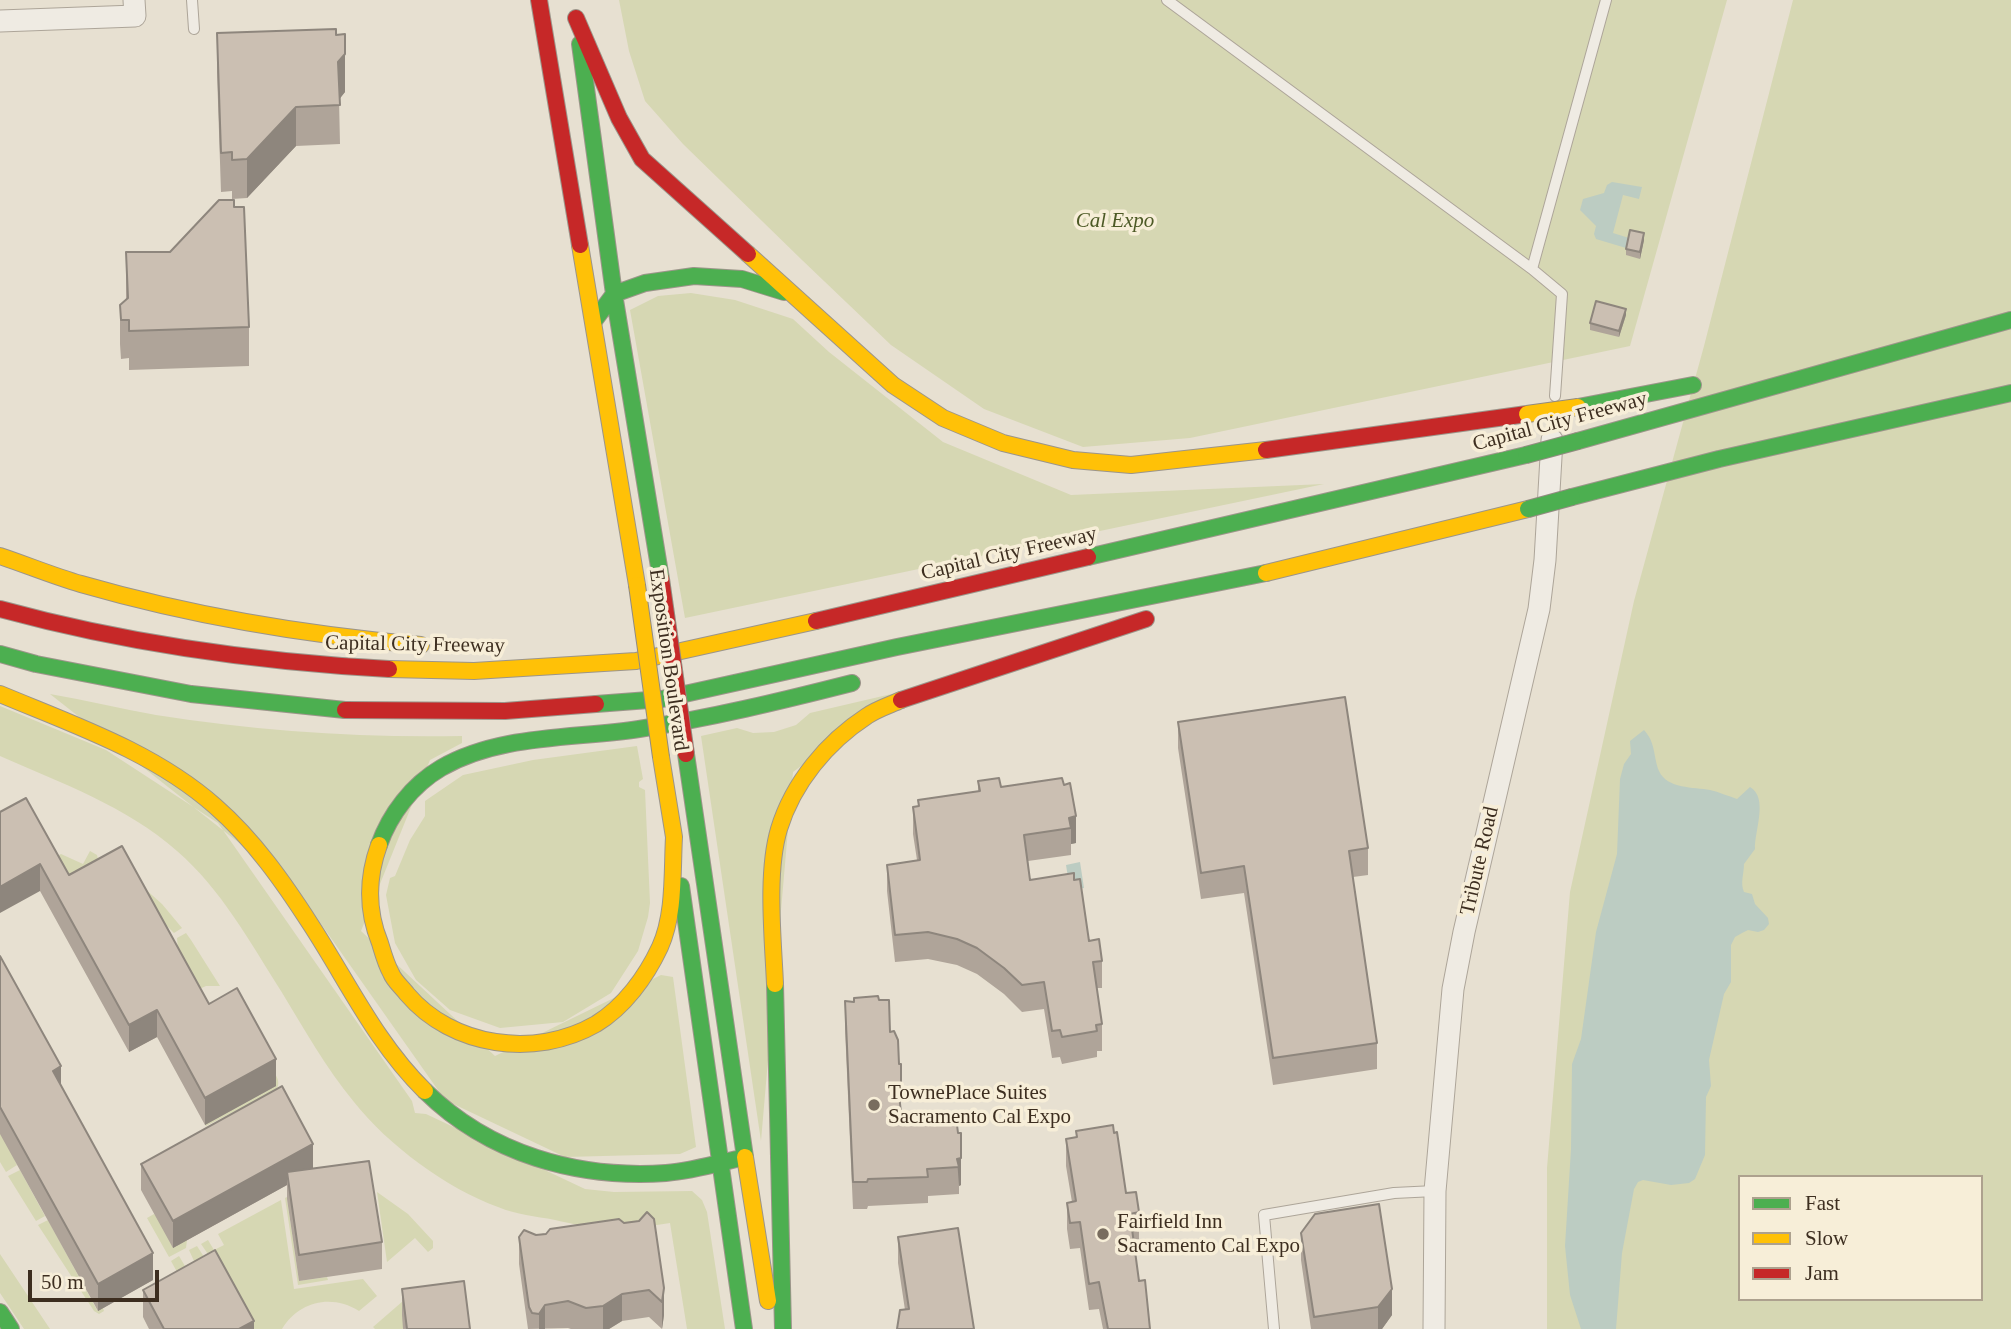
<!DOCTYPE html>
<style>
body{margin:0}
#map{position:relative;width:2011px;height:1329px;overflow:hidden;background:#e7e0d1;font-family:"Times New Roman",serif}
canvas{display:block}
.legend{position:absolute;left:1738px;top:1175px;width:245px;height:126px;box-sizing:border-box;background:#f7eed8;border:2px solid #ada18e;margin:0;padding:9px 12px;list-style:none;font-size:21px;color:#3d2e20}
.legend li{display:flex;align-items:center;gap:14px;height:35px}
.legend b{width:35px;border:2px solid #ada18e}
.scale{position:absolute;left:28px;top:1270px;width:131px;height:32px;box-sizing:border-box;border:4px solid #3d2e20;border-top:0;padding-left:9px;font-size:21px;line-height:24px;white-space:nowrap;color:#3d2e20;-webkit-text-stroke:5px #f7eed8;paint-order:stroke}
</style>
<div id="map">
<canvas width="2011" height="1329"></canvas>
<ul class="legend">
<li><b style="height:9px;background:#4caf50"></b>Fast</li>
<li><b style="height:9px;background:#ffc107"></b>Slow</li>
<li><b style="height:9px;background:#c62828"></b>Jam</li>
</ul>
<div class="scale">50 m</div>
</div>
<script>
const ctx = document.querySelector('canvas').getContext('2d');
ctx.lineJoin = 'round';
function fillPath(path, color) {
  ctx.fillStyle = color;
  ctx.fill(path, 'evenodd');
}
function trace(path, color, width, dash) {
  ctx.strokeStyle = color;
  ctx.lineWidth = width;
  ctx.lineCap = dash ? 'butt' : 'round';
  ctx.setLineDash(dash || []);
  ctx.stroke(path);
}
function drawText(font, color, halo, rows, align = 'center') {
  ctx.font = font + ' "Times New Roman",serif';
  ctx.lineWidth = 7;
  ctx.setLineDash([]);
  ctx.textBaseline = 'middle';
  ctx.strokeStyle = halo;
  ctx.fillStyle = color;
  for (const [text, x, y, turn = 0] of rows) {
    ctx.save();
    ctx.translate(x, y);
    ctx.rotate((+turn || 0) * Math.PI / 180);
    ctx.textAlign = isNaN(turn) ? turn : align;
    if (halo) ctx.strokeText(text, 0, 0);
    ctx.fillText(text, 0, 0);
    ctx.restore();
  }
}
const green = new Path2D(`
 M619,0h1108l-97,346 -440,92 -107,9 -99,-38 -93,-64 -89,-85 -119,-116 -38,-43 -16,-50z
 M1793,0h218v1329h-464v-161l23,-276 64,-291 70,-255zM1740,1177h241v122h-241z
 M691,293l44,7 58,19 36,33 114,90 128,53 253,-11 -639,134 -55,-308 28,-14z
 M900,692l-107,80 -32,369 -60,-405 36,-8 16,5 21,-1 22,-7 14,-12z
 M50,694c36,6 71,15 106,21 101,16 204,23 306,21v7l-32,17 -69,171 134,125 166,-81 12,2 23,170 -16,7 -115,3 -120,-57 -150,-213z
 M0,706l106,44 112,73 194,278 3,12 11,1 159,75 29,3 78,-1 10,9 5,12 18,117h-38l-17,-106c-15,2 -31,5 -47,6 -23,1 -46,-4 -68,-9 -20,-4 -38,-5 -57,-13 -52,-19 -110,-62 -144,-105 -28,-34 -50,-73 -73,-111 -31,-49 -60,-102 -104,-140 -51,-45 -116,-68 -177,-95z
 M637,746l6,33 -4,3v5l6,3 5,113 -2,14 -10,34 -27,42 -48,29 -63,6 -50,-18 -34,-30 -21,-37 -9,-48 4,-17 5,-2 15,-36 15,-24v-15l38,-26 70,-15z
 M90,851l7,4 1,4 -33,18 -11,-19 7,-4 22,10z
 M134,879l28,25 20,24 -8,5 -7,-7h-5z
 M186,933l5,7 29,46h-14l-11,5 -17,-41 -1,-12z
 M269,1065c6,9 14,17 6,26l-69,35 -1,-1 70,-39z
 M0,1126l17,39 -11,7 -6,-10z
 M20,1170l25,46 -9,5 -28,-45z
 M377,1192l31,22 25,27v7l-5,4 -13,-14 -28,24z
 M289,1196l-2,3 12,82 28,-4 1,3 -30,5 -13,-87z
 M281,1200l13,89 69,-10 14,17 -18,15c-27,-17 -60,-10 -77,18h-31l-32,-59 -18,-26 7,-4 6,10 10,-5 -6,-11z
 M154,1214l33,26 -1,8 -17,9 -22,-39z
 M48,1220l49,90 6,-2 1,3 -5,3 -5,-3 -56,-86z
 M197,1246l9,14 -24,21 -11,-20 8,-5 6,10 9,-5 -5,-11z
 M0,1254l50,75h-26l-24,-36z
 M403,1301v28h-28l-2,-2z`);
const water = new Path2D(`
 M1612,182l30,5 -3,12 -16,-4 -10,38 16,5 -3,10 -30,-9 -2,-5 2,-8 -16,-16 3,-11 21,-6 3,-8z
 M1644,730c12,13 9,26 15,41 8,18 35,16 51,19 9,2 18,6 27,9l13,-12c19,11 4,45 5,62l-11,15c0,10 -4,19 0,28l8,2 3,10 13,14 1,6 -5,6 -6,2 -10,-2 -6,3 -7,4 -4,8v37l-7,12 -15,66 2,26 -5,11 -1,58 -10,24 -6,4 -18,2 -28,-5 -5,2 -4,7 -12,64 -6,76h-35l-11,-34 -5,-49 6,-97 1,-85 9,-25 15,-107 21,-78 3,-75 4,-15 7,-10 -1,-13z
 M1080,862l4,26 -14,2 -4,-25z`);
const lane = new Path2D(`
 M192,0l2,29
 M1167,0l365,269
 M1555,396l7,-102 -30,-25 74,-269
 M1274,1329l-10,-114 130,-22 41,-2`);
const street = new Path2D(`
 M0,21l135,-5 -1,-16
 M1434,1329l1,-138 18,-202 11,-57 75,-323 6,-49 7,-120`);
const fast = new Path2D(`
 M580,44l34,250 47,285
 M594,321l20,-27 31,-11 49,-7 48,3 42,13
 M1578,407l115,-22
 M1578,441l433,-121
 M1572,497l147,-38 292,-66
 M1088,557l438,-102
 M0,654l36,10 155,30 154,16
 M596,704l66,-5 235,-52 369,-74
 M686,754l59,403
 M379,845c11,-31 33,-60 62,-77 59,-34 133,-29 198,-39 72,-11 142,-28 213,-46
 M681,886l63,443
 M775,984l8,345
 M425,1091c64,63 152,88 241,82 27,-2 53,-10 79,-16
 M0,1312l11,17`);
const slow = new Path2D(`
 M580,245l57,340
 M748,254l145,131 50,33 60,25 70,17 58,5 135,-15
 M0,556c27,9 53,20 81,28 111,32 225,51 340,61
 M1266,573l262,-64
 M389,669l85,2 162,-10 180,-40
 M0,694c74,31 154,58 215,112 39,34 69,77 96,119 37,57 65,118 114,166
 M661,757l13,80
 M379,845c-12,33 -12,66 1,98 3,10 6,21 11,30 3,8 11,14 16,21 45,53 128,65 189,30 28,-17 50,-47 64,-77 15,-33 12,-75 14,-110
 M775,984c-2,-46 -9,-111 4,-155 14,-46 48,-87 88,-113 10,-7 23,-11 34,-16
 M745,1157l23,144`);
const jam = new Path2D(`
 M539,0l41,245
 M576,18l43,100 23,41 106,95
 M1266,450l261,-36
 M0,609c128,35 257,53 389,60
 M816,621l272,-64
 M901,700l245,-81
 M345,710l160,1 91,-7`);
const fastBridge = new Path2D(`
 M1526,455l52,-14
 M1528,509l44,-12`);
const slowBridge = new Path2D(`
 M1527,414l51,-7
 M637,585l24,172`);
const jamBridge = new Path2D(`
 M661,579l25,175`);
const wall = new Path2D(`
 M217,33l128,1v58l-6,7 1,45 -44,2 -49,52 -15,1v-8l-11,1 -4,-120z
 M1644,240l-4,19 -14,-4v-6z
 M126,252l123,75v39l-120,4v-12l-8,1 -1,-15v-39l6,-6z
 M1626,315l-7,22 -29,-7v-7z
 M1178,722l190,126v27l-15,2 24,166v26l-104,16 -29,-192 -43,6 -23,-151z
 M1062,778l14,65 -5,1v11l-43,6 2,19h44l15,61 13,20v27h-5l5,36v27h-5v6l-35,7 -2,-7 -8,1 -8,-49 -22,3 -18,-18 -27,-20 -20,-9 -29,-6 -33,3 -8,-71v-26l30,-5 -4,-26v-27l5,-1v-6l60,-9v-10l23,6z
 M0,812l209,192 67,82 -71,39 -48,-88 -28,15 -89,-161z
 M0,956l153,324 -55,31 -98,-177z
 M845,1001l45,31 12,90 55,3 4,60 -2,1v8l-31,2v7l-60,3 -1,3h-14l-8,-181z
 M1076,1131l50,62 13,19v27l-5,1 5,41 11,48h-47l-4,-20 -10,1 -9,-62 -10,1 -3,-20v-26l5,-1 -6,-36v-27l10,-1z
 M141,1164l172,4 69,74v27l-83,12 -12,-82v-14l-114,63 -32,-58z
 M654,1219l10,96 -2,14 -13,-12 -27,4 -13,8h-38l-3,-1 -40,1 -9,-65v-27z
 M1301,1233l91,82 -10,14h-71l-10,-69z
 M898,1237l76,92 -69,-19 -7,-47z
 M402,1289l68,40h-67l-1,-14z
 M143,1290l111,39h-105l-6,-12z`);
const shadedWall = new Path2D(`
 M345,54v38l-7,9v-39z
 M296,107v39l-49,52v-39z
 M1644,233v7l-4,19v-7z
 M1626,309v6l-7,22v-6z
 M1076,816v27l-5,1v-16l-2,-10z
 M40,864v27l-40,22v-26z
 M157,1010v27l-28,15v-27z
 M276,1059v27l-71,39v-27z
 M61,1066v27l-8,-22z
 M313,1144v26l-26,2v13l-114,63v-27z
 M961,1158v27l-2,1 -2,-27z
 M153,1253v27l-55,31v-27z
 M664,1288v27l-2,14v-27z
 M1392,1289v26l-10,14h-4v-22z
 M622,1294v27l-13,8h-6v-23z
 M545,1305v24h-6v-15z
 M254,1321v8h-15z`);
const building = new Path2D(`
 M336,29v6l9,-1v20l-7,8 2,43 -44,2 -49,52 -15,1v-8l-11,1 -4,-120z
 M219,200h15v7h10l5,120 -120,4v-11h-8l-1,-15 8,-7 -2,-46h44z
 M1630,230l14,3 -4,19 -14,-3z
 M1596,301l30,8 -7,22 -29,-8z
 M1345,697l23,151 -19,3 28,192 -104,15 -29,-192 -43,7 -23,-151z
 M999,778l2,9 61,-9 2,7 6,-2 6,33 -7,2 2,10 -47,7 6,45 44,-7v7l6,-1 9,62 10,-2 3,22 -9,1 9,62 -6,1 1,6 -35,6 -2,-7 -8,1 -8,-49 -22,3 -18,-17 -27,-20 -20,-9 -29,-7 -33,3 -8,-70 33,-5 -7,-53 6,-1 -1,-6 62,-9 -2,-10z
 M26,798l43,77 53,-29 87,158 28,-16 39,71 -71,39 -48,-88 -28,15 -89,-161 -40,23v-75z
 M0,956l61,110 -8,5 100,182 -55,31 -98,-177z
 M878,996l1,4h10l1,32 4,-1 4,9 1,24h2v28l-2,2 3,28h35l1,2 19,1 1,8h3v25l-4,1 2,8 -32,2 1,8 -60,2 -1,3h-14l-8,-181 9,1v-4z
 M282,1086l31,58 -140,77 -32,-57z
 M1113,1125l1,8 3,-1 9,61 10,-1 3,20 -9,2 9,67 6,-1 5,49h-42l-9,-47 -10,2 -9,-62 -10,1 -3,-20 9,-2 -10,-62 11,-2 -1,-6z
 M369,1161l13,81 -83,13 -12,-83z
 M1379,1204l13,85 -14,18 -64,10 -13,-84 14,-19z
 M647,1212l7,7 10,69 -2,14 -13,-12 -27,4 -19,12 -17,2 -18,-7 -23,4 -6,9 -7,-1 -3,-6 -10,-70 5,-7 12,5 10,-1 4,-5 69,-10 5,4 15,-2z
 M958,1228l16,101h-77l3,-19 9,-1 -11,-72z
 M215,1250l39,71 -15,8h-75l-21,-39z
 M464,1281l6,48h-63l-5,-40z`);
const markers = [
 [874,1105,7,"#786c5e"],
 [1103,1234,7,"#786c5e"]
];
const parkNames = [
 ["Cal Expo",1115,221]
];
const streetNames = [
 ["Capital City Freeway",1560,422,-15],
 ["Capital City Freeway",1009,554,-13],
 ["Capital City Freeway",415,645,1],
 ["Exposition Boulevard",668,660,82],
 ["Tribute Road",1480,861,-77]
];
const poiNames = [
 ["TownePlace Suites",888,1093],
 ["Sacramento Cal Expo",888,1117],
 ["Fairfield Inn",1117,1222],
 ["Sacramento Cal Expo",1117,1246]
];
fillPath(green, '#d6d7b3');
fillPath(water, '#bcccc2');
trace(lane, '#ada599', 12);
trace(street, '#ada599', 23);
trace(fast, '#9c958a', 18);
trace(slow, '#9c958a', 18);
trace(jam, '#9c958a', 18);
trace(lane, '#efebe3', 10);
trace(street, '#efebe3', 21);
trace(fast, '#4caf50', 16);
trace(slow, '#ffc107', 16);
trace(jam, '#c62828', 16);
trace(fastBridge, '#928b80', 18, []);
trace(slowBridge, '#928b80', 18, []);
trace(jamBridge, '#928b80', 18, []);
trace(fastBridge, '#4caf50', 16);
trace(slowBridge, '#ffc107', 16);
trace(jamBridge, '#c62828', 16);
fillPath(wall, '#afa499');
fillPath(shadedWall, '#8e867d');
fillPath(building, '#cbbfb2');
trace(building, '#8e867d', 2);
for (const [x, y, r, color] of markers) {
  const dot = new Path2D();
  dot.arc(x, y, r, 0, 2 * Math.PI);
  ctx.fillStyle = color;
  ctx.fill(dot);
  trace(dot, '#f7eed8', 2.5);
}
drawText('italic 21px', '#4d5a26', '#f7eed8', parkNames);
drawText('21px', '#3d2e20', '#f7eed8', streetNames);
drawText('21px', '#3d2e20', '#f7eed8', poiNames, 'left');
</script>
